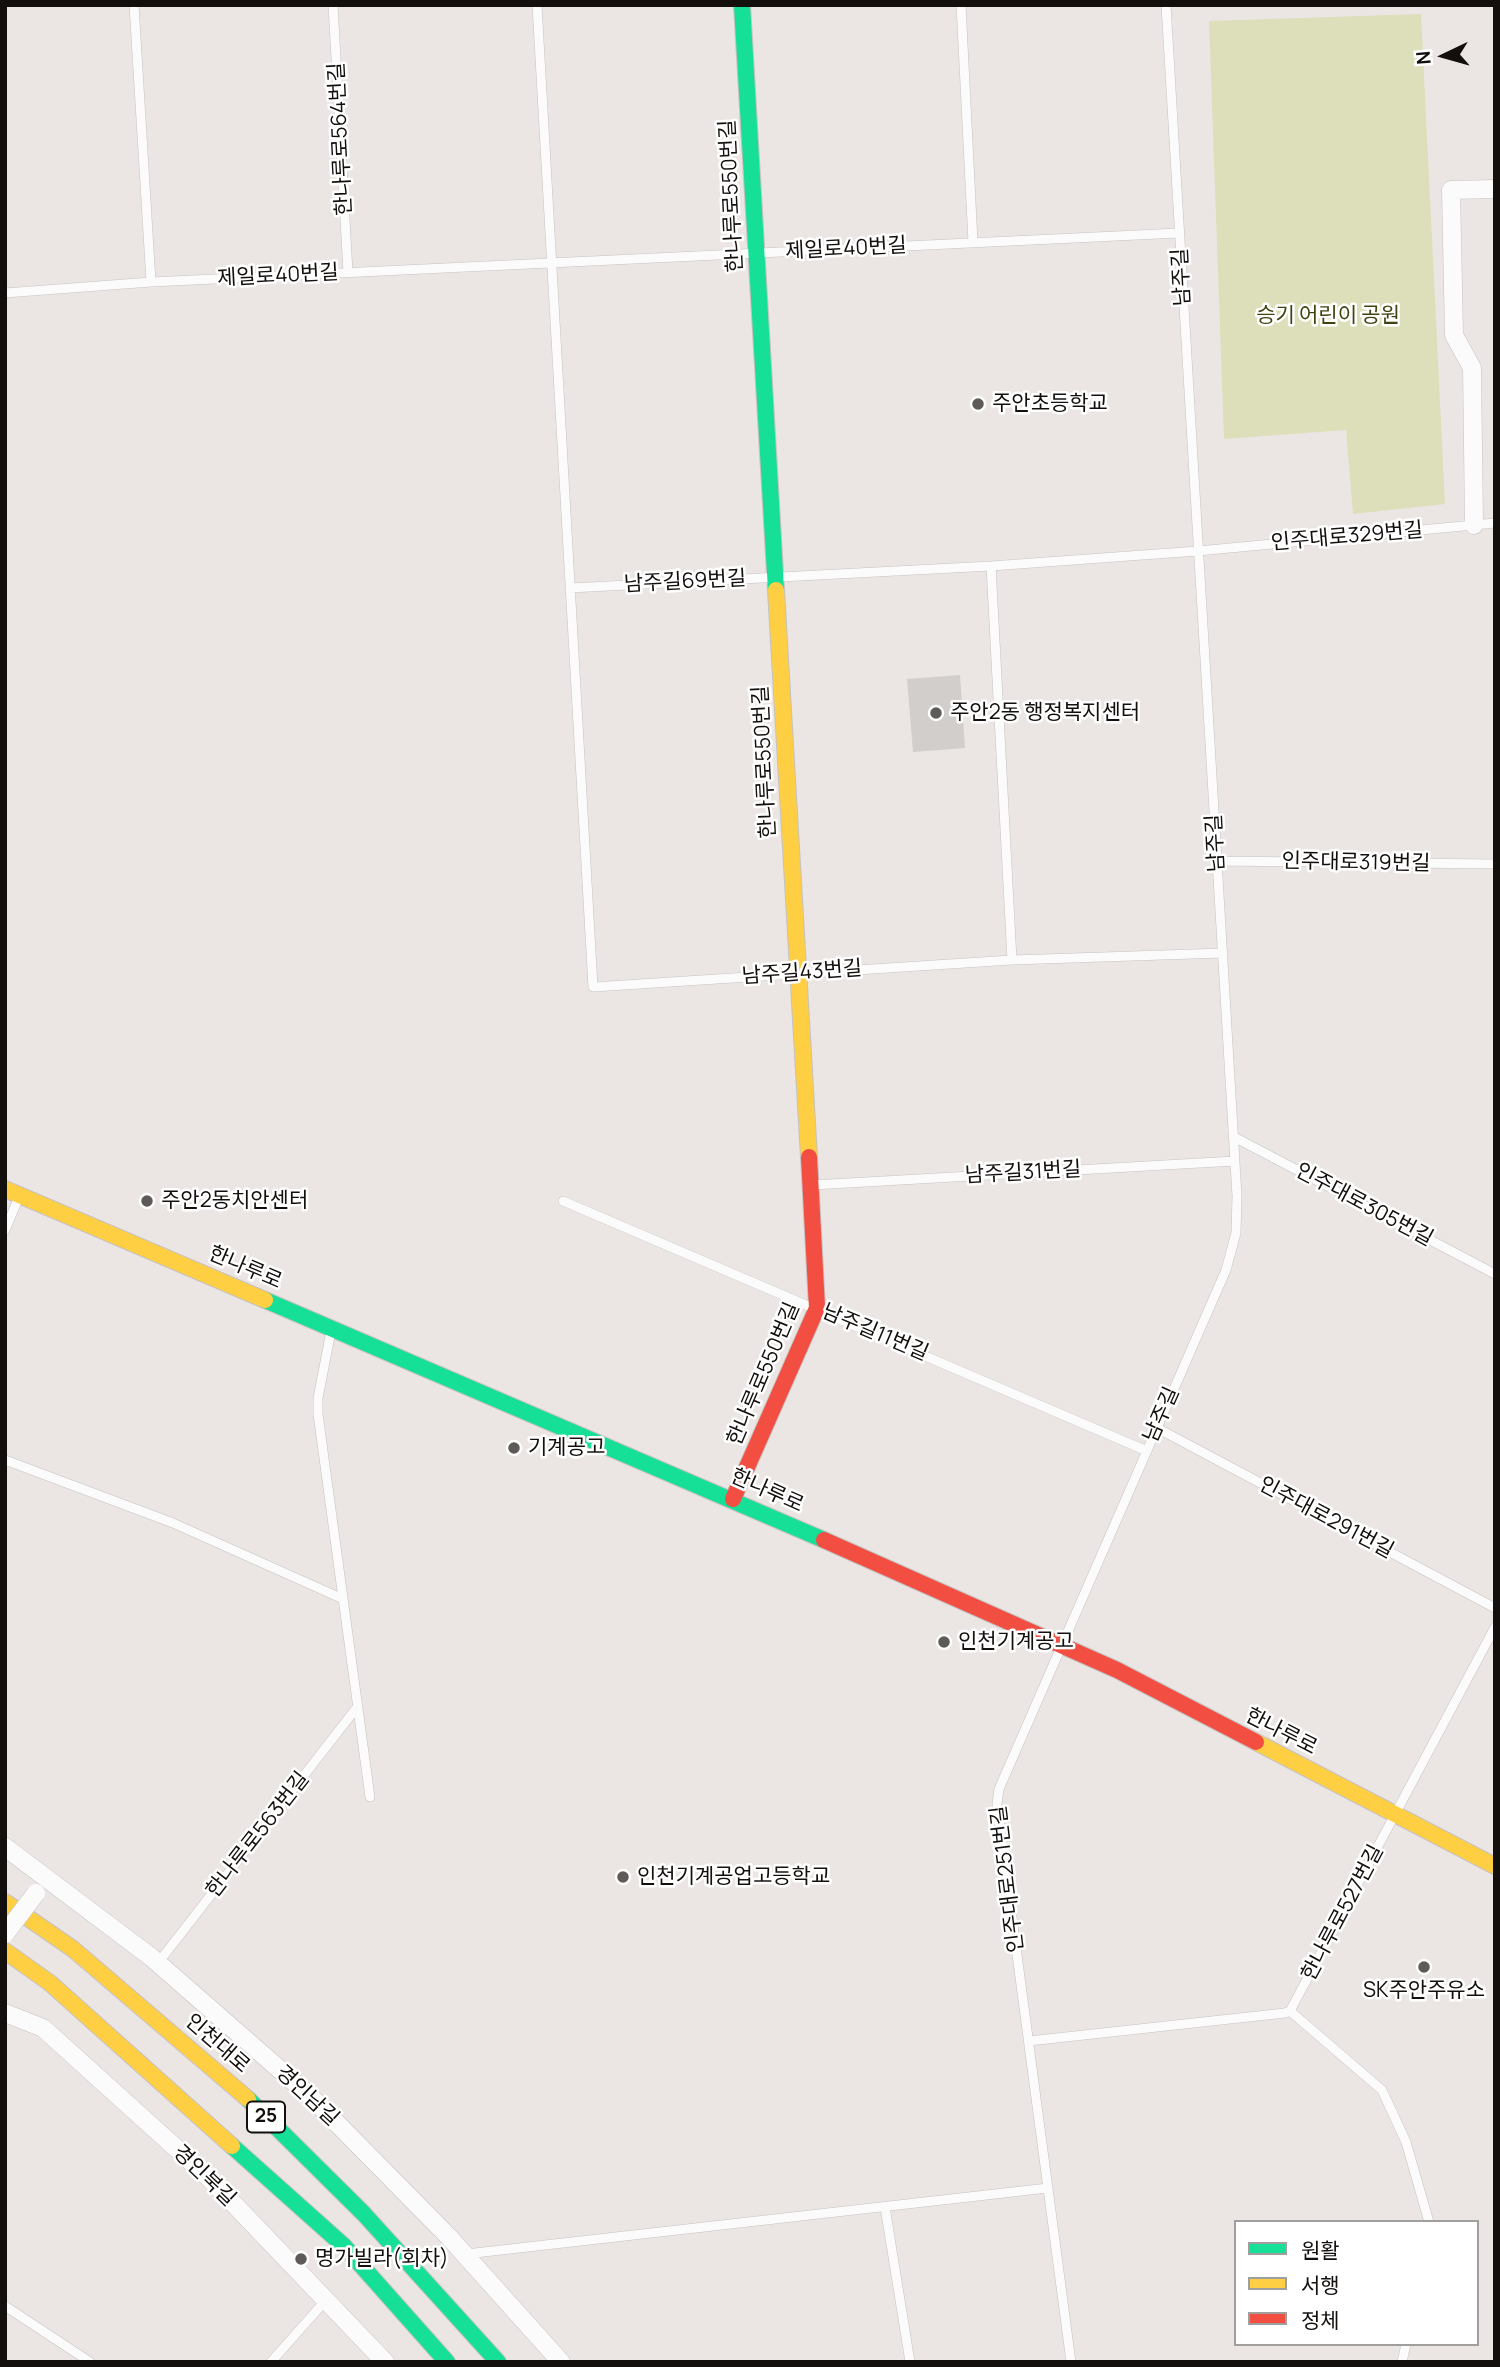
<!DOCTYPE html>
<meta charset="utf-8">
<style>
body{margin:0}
#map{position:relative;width:1500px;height:2367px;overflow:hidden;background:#ebe6e4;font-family:Manrope,"Noto Sans KR",sans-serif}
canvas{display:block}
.frame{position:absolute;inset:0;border:7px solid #120f0d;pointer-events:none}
.legend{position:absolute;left:1234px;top:2220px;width:245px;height:126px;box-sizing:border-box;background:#fff;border:2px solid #a09f9e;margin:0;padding:9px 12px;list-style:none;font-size:21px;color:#120f0d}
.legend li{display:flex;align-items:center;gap:14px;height:35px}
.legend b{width:35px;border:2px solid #a09f9e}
.north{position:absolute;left:1409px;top:21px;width:70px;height:70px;-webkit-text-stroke:5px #fff;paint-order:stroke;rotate:265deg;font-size:19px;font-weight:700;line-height:28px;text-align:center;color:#120f0d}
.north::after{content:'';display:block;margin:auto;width:24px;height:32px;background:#120f0d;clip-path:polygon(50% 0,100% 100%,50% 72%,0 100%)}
</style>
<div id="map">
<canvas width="1500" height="2367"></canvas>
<div class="frame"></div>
<ul class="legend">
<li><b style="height:9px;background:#16e098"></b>원활</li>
<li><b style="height:9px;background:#ffcf43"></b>서행</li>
<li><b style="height:9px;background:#f24e42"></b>정체</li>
</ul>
<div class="north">N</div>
</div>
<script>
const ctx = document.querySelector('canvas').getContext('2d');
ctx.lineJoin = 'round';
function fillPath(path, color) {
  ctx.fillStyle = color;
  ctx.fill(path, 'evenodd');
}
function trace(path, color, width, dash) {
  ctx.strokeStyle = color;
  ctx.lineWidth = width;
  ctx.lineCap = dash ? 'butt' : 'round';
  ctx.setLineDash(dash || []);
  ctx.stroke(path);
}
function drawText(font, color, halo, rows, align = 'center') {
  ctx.font = font + ' Manrope,"Noto Sans KR",sans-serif';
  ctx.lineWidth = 5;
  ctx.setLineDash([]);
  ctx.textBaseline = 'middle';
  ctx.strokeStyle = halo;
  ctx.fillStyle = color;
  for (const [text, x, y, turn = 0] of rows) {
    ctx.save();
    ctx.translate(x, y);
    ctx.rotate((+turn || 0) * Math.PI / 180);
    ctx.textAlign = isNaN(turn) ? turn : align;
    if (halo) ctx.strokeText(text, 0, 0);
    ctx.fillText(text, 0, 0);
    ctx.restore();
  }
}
const green = new Path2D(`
 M1421,14l24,490 -92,10 -7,-84 -122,9 -15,-418z`);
const building = new Path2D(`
 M960,675l5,73 -52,4 -6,-73z`);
const lane = new Path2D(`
 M134,5l17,277
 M333,5l15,268
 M537,5l56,982 419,-27 211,-7
 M961,5l12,237
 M5,293l146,-11 1028,-49
 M991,566l21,394
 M570,588l421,-22 207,-15 297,-28
 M1217,861l278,3
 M1234,1137l261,137
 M813,1185l422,-24
 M563,1201l584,250
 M5,1230l14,-33
 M331,1331l-13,67v16l52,383
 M1157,1428l338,180
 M5,1460l168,63 170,76
 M158,1963l200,-257
 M1290,2011l92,79 24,52 23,80
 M1029,2041l256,-28 5,-2 205,-384
 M885,2207l25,155
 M466,2254l582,-66
 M5,2306l85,56
 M271,2362l55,-62
 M1071,2362l-74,-558 2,-15 227,-519 10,-37 1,-37 -71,-1191
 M1402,2362l4,-18`);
const street = new Path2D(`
 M1474,525l-2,-157 -18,-33 -3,-145 44,-1
 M5,1847l146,110 159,139 138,140 113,126
 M5,2013l38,15 165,149 177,185`);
const fast = new Path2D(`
 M742,5l34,585
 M265,1300l559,240
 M248,2099l116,115 134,148
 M232,2146l112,100 103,116`);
const slow = new Path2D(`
 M776,590l33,567
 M5,1189l260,111
 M1256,1742l239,124
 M5,1902l68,47 175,150
 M5,1951l45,32 182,163`);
const jam = new Path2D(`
 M733,1499l84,-191 -8,-151
 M824,1540l293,130 139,72`);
const streetBridge = new Path2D(`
 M5,1934l31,-41`);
const markers = [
 [978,404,7,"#5e5a58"],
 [936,713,7,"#5e5a58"],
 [147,1201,7,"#5e5a58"],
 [514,1448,7,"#5e5a58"],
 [944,1642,7,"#5e5a58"],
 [623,1877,7,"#5e5a58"],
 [1424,1967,7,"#5e5a58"],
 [301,2259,7,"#5e5a58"]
];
const shields = [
 [266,2117,38]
];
const shieldNames = [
 ["25",266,2117]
];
const streetNames = [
 ["한나루로564번길",341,139,-93],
 ["한나루로550번길",732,196,-93],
 ["제일로40번길",846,249,-3],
 ["제일로40번길",278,276,-3],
 ["남주길",1182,277,-93],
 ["인주대로329번길",1347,537,-5],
 ["남주길69번길",685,582,-3],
 ["한나루로550번길",765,762,-93],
 ["남주길",1216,843,-93],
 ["인주대로319번길",1356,863,1],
 ["남주길43번길",802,973,-4],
 ["남주길31번길",1023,1173,-3],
 ["인주대로305번길",1364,1205,28],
 ["한나루로",245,1268,23],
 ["남주길11번길",875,1333,23],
 ["한나루로550번길",764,1374,-67],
 ["남주길",1162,1415,-66],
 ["한나루로",767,1491,24],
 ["인주대로291번길",1326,1518,28],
 ["한나루로",1281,1732,27],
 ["한나루로563번길",258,1835,-52],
 ["인주대로251번길",1008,1879,-97],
 ["한나루로527번길",1343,1913,-62],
 ["인천대로",217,2044,41],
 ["경인남길",307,2096,43],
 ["경인북길",204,2176,44]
];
const parkNames = [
 ["승기 어린이 공원",1328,316]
];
const poiNames = [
 ["주안초등학교",992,404],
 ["주안2동 행정복지센터",950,713],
 ["주안2동치안센터",161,1201],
 ["기계공고",528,1448],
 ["인천기계공고",958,1642],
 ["인천기계공업고등학교",637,1877],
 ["SK주안주유소",1424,1991,"center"],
 ["명가빌라(회차)",315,2259]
];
fillPath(green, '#dcdfb9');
fillPath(building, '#d1cecc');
trace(lane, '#c6c2c1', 10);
trace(street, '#c6c2c1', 19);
trace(fast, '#c6c2c1', 18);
trace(slow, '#c6c2c1', 18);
trace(jam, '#c6c2c1', 18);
trace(lane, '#fcfbfb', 9);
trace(street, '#fcfbfb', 18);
trace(fast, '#16e098', 16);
trace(slow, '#ffcf43', 16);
trace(jam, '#f24e42', 16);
trace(streetBridge, '#c6c2c1', 19, []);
trace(streetBridge, '#fcfbfb', 18);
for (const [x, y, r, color] of markers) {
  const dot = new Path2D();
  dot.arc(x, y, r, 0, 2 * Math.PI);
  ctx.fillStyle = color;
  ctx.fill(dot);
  trace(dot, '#fff', 2.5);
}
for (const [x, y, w] of shields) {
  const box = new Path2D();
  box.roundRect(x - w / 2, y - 15.5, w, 31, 5);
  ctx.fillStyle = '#fff';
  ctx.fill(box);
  trace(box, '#120f0d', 2);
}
drawText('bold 19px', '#120f0d', null, shieldNames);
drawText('21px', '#120f0d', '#fff', streetNames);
drawText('21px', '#3f440f', '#fff', parkNames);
drawText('21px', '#120f0d', '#fff', poiNames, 'left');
</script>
